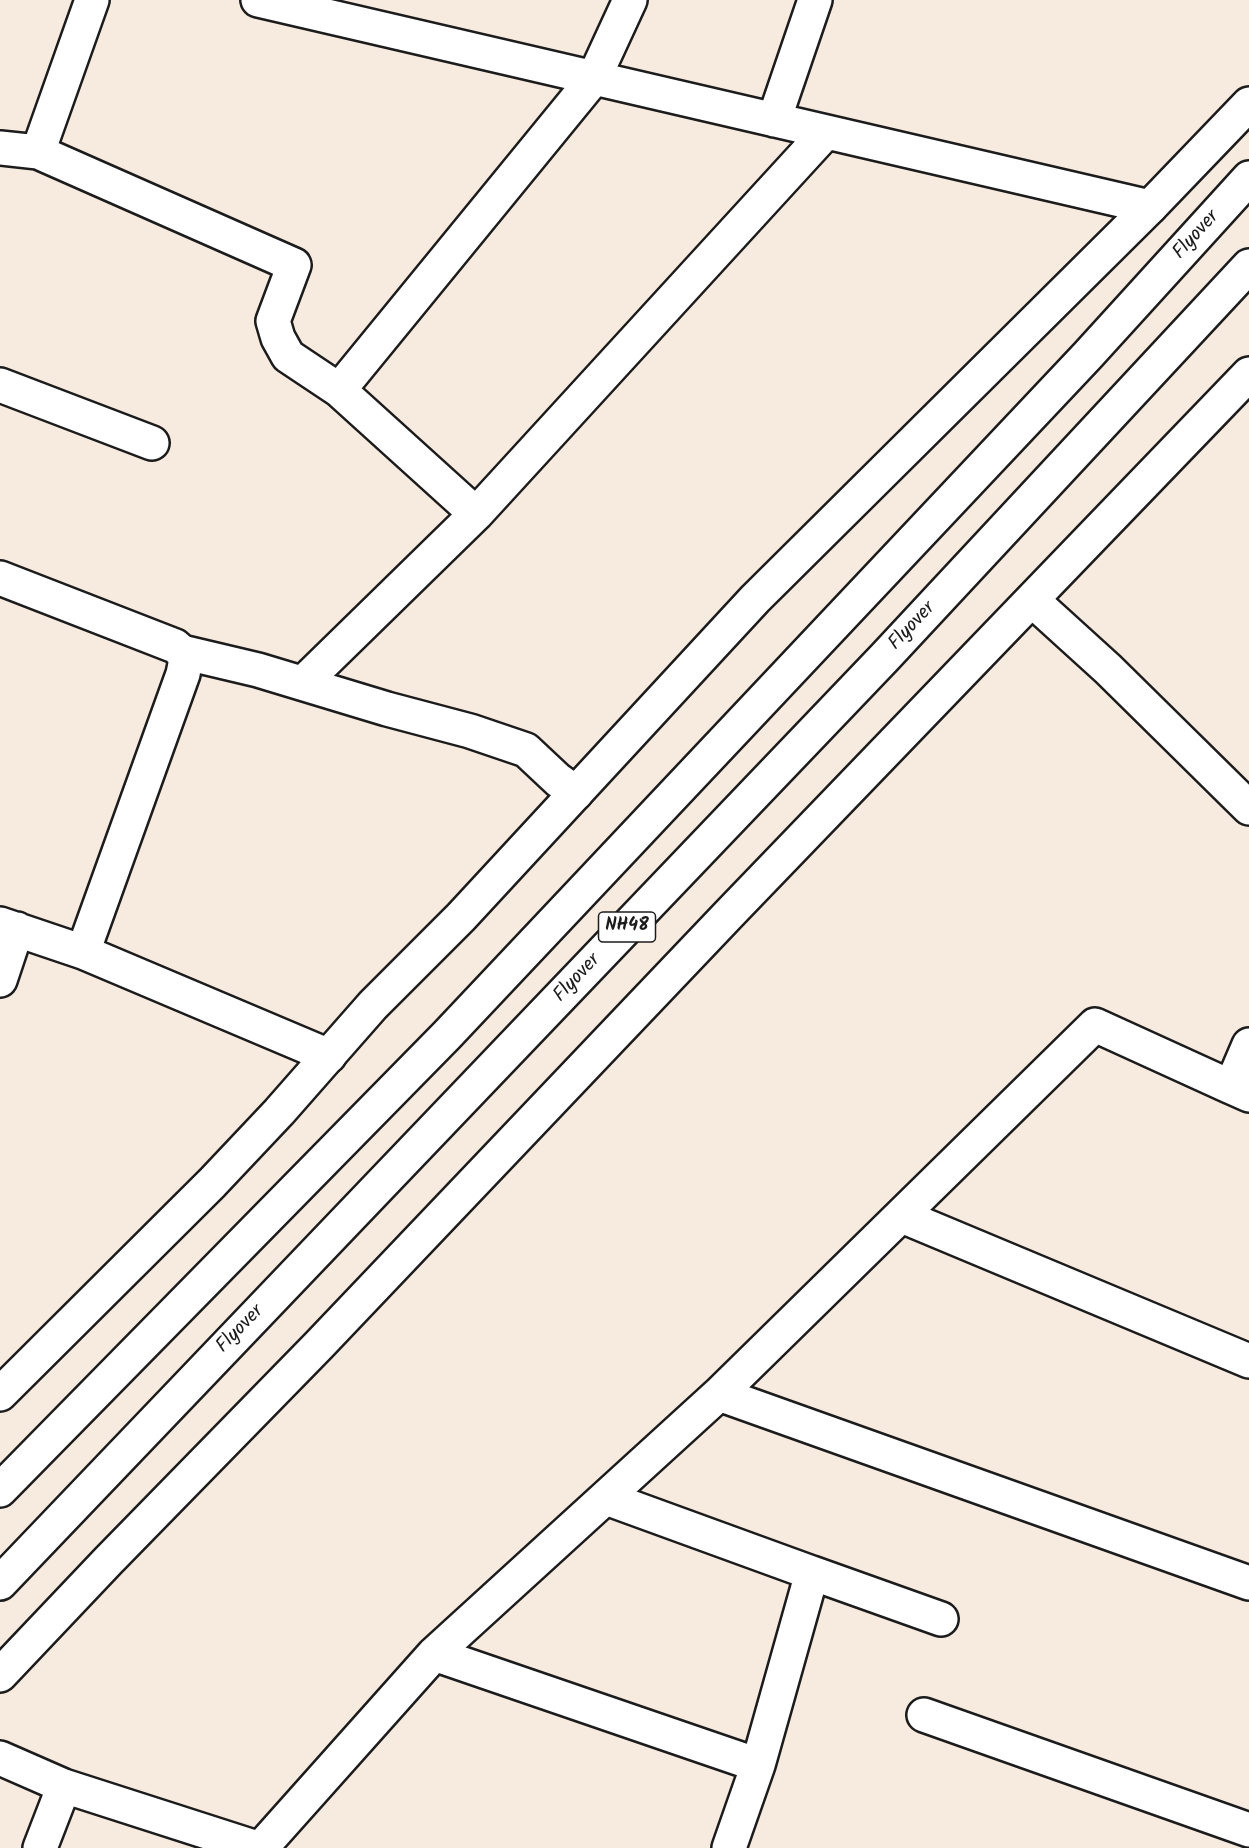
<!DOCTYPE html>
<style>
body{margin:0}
canvas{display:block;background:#f7eadf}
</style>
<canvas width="1249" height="1848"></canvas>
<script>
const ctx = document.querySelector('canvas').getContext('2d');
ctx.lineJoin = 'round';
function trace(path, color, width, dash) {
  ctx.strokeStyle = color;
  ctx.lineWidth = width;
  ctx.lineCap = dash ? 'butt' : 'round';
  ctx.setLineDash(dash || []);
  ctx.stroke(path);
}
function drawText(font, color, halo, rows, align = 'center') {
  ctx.font = font + ' Kalam,sans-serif';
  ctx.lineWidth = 6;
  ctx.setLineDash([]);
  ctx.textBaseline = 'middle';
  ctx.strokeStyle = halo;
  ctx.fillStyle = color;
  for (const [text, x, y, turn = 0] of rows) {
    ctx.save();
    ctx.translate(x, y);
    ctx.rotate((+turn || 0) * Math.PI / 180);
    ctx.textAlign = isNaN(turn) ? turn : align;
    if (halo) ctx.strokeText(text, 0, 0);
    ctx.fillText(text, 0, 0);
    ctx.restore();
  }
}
const minor = new Path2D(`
 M258,0l892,207
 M774,120l41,-120
 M0,148l38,4 256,113 -21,56 5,17 10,18 51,34 137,124
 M38,152l54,-152
 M0,385l152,58
 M339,390l255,-312 36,-78
 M0,578l175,68c12,9 11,14 8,28l-100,278
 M1032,600l76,69 141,139
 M182,652l76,18 129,39 83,22 56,19 32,30 18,13
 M303,683l173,-169 350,-382
 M0,924l83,28 246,104
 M0,980l17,-51
 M1249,1045l-18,42 18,8
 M902,1216l347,145
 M719,1394l530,189
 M606,1498l206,75 -54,192
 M812,1573l129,46
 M434,1654l324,111 -29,83
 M924,1715l325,115
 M0,1758l64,28 193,62
 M40,1848l24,-62
 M261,1848l173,-194 285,-260 376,-369 136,62`);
const major = new Path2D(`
 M0,1394l212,-211 67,-71 94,-107 88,-88 294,-318 395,-392 99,-103
 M0,1675l108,-114 211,-216 411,-432 519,-539`);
const highway = new Path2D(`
 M0,1490l447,-455 641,-680 161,-177
 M0,1583l885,-926 364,-391`);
const shields = [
 [627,927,57]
];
const shieldNames = [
 ["NH48",627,927]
];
const streetNames = [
 ["Flyover",1197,236,-48],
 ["Flyover",913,627,-47],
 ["Flyover",578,979,-47],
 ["Flyover",241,1330,-46]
];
trace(minor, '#1c1c1c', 38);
trace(major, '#1c1c1c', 38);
trace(highway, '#1c1c1c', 38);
trace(minor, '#fff', 33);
trace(major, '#fff', 33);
trace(highway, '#fff', 33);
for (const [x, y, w] of shields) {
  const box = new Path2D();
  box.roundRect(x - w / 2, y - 15, w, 30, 4.5);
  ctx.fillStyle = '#fff';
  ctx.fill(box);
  trace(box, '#1c1c1c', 1.5);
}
drawText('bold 18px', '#1c1c1c', null, shieldNames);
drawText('20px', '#1c1c1c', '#fff', streetNames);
</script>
